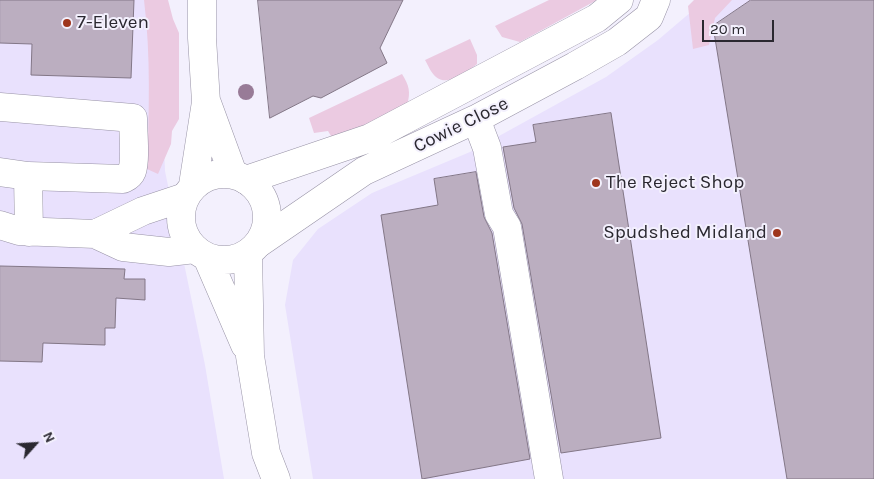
<!DOCTYPE html>
<style>
body{margin:0}
#map{position:relative;width:874px;height:479px;overflow:hidden;background:#f3f0fd;font-family:Karla,sans-serif}
canvas{display:block}
.north{position:absolute;left:10px;top:419px;width:50px;height:50px;-webkit-text-stroke:4px #f3f0fd;paint-order:stroke;rotate:64deg;font-size:14px;font-weight:700;line-height:20px;text-align:center;color:#2a2830}
.north::after{content:'';display:block;margin:auto;width:18px;height:22px;background:#2a2830;clip-path:polygon(50% 0,100% 100%,50% 72%,0 100%)}
.scale{position:absolute;left:702px;top:20px;width:72px;height:22px;box-sizing:border-box;border:2px solid #2a2830;border-top:0;padding-left:6px;font-size:15px;line-height:18px;white-space:nowrap;color:#2a2830;-webkit-text-stroke:4px #f3f0fd;paint-order:stroke}
</style>
<div id="map">
<canvas width="874" height="479"></canvas>
<div class="north">N</div>
<div class="scale">20 m</div>
</div>
<script>
const ctx = document.querySelector('canvas').getContext('2d');
ctx.lineJoin = 'round';
function fillPath(path, color) {
  ctx.fillStyle = color;
  ctx.fill(path, 'evenodd');
}
function trace(path, color, width, dash) {
  ctx.strokeStyle = color;
  ctx.lineWidth = width;
  ctx.lineCap = dash ? 'butt' : 'round';
  ctx.setLineDash(dash || []);
  ctx.stroke(path);
}
function drawText(font, color, halo, rows, align = 'center') {
  ctx.font = font + ' Karla,sans-serif';
  ctx.lineWidth = 4;
  ctx.setLineDash([]);
  ctx.textBaseline = 'middle';
  ctx.strokeStyle = halo;
  ctx.fillStyle = color;
  for (const [text, x, y, turn = 0] of rows) {
    ctx.save();
    ctx.translate(x, y);
    ctx.rotate((+turn || 0) * Math.PI / 180);
    ctx.textAlign = isNaN(turn) ? turn : align;
    if (halo) ctx.strokeText(text, 0, 0);
    ctx.fillText(text, 0, 0);
    ctx.restore();
  }
}
const built = new Path2D(`
 M0,0h150l12,85 3,86 40,194 19,114h-224z
 M705,0h169v479h-561l-28,-174 8,-45 25,-31 54,-36 98,-41 136,-75 52,-37z`);
const green = new Path2D(`
 M144,0h24l5,19 6,14v86l-7,12 -1,13 -13,30 -11,-5c2,-56 4,-113 -3,-169z
 M549,0h48l-77,42 -18,-5 -7,-11z
 M694,0h38l-17,18 -6,27 -16,4 -5,-43z
 M470,39l7,16v9c-10,8 -29,23 -41,13 -5,-4 -8,-12 -11,-17z
 M402,74c7,11 9,18 5,31l-73,36 -6,-10 -14,2 -5,-15z`);
const building = new Path2D(`
 M0,0h134l-3,78 -100,-3 1,-31 -32,-1z
 M258,0h145l-23,48 7,15 -66,35 -8,-2 -43,22z
 M751,0h123v479h-87l-74,-453z
 M611,113l50,325 -100,15 -39,-229 -8,-16 -11,-61 33,-5 -3,-17z
 M476,172l8,45 8,16 38,226 -108,20 -41,-264 57,-10 -4,-26z
 M0,266l125,3 -1,10h21v21l-29,-2 -1,30h-10v17l-62,-2 -1,19 -42,-1z`);
const minor = new Path2D(`
 M0,107l133,11c0,13 3,42 -1,53 -2,5 -5,6 -9,8l-95,-3 1,56
 M476,119l11,29 12,66 8,13 42,252
 M0,172l28,4
 M246,180l124,-42 227,-120 22,-18
 M0,225l19,6 76,3 28,13 46,5 26,-3
 M95,234l48,-23 42,-14
 M259,243l105,-72 112,-52 99,-53 42,-24 32,-25 7,-17`);
const major = new Path2D(`
 M207,103l26,71
 M181 217a43 43 0 1 1 86 0a43 43 0 1 1-86 0Z
 M193,185l13,-83 -4,-64v-38
 M248,253l2,103 16,97 10,26
 M207,257l38,88`);
const trees = [
 [246,92]
];
const markers = [
 [67,23,5,"#9e351d"],
 [596,183,5,"#9e351d"],
 [777,233,5,"#9e351d"]
];
const poiNames = [
 ["7-Eleven",77,23],
 ["The Reject Shop",606,183],
 ["Spudshed Midland",767,233,"right"]
];
const streetNames = [
 ["Cowie Close",461,125,-26]
];
fillPath(built, '#e9e1fd');
fillPath(green, '#ebcae1');
fillPath(building, '#bbaec0');
trace(building, '#837787', 1);
trace(minor, '#9893a6', 29);
trace(major, '#9893a6', 29);
trace(minor, '#fff', 28);
trace(major, '#fff', 28);
ctx.fillStyle = '#987b97';
for (const [x, y] of trees) {
  ctx.beginPath();
  ctx.arc(x, y, 8, 0, 2 * Math.PI);
  ctx.fill();
}
for (const [x, y, r, color] of markers) {
  const dot = new Path2D();
  dot.arc(x, y, r, 0, 2 * Math.PI);
  ctx.fillStyle = color;
  ctx.fill(dot);
  trace(dot, '#f3f0fd', 2);
}
drawText('19px', '#2a2830', '#f3f0fd', poiNames, 'left');
drawText('19px', '#2a2830', '#f3f0fd', streetNames);
</script>
